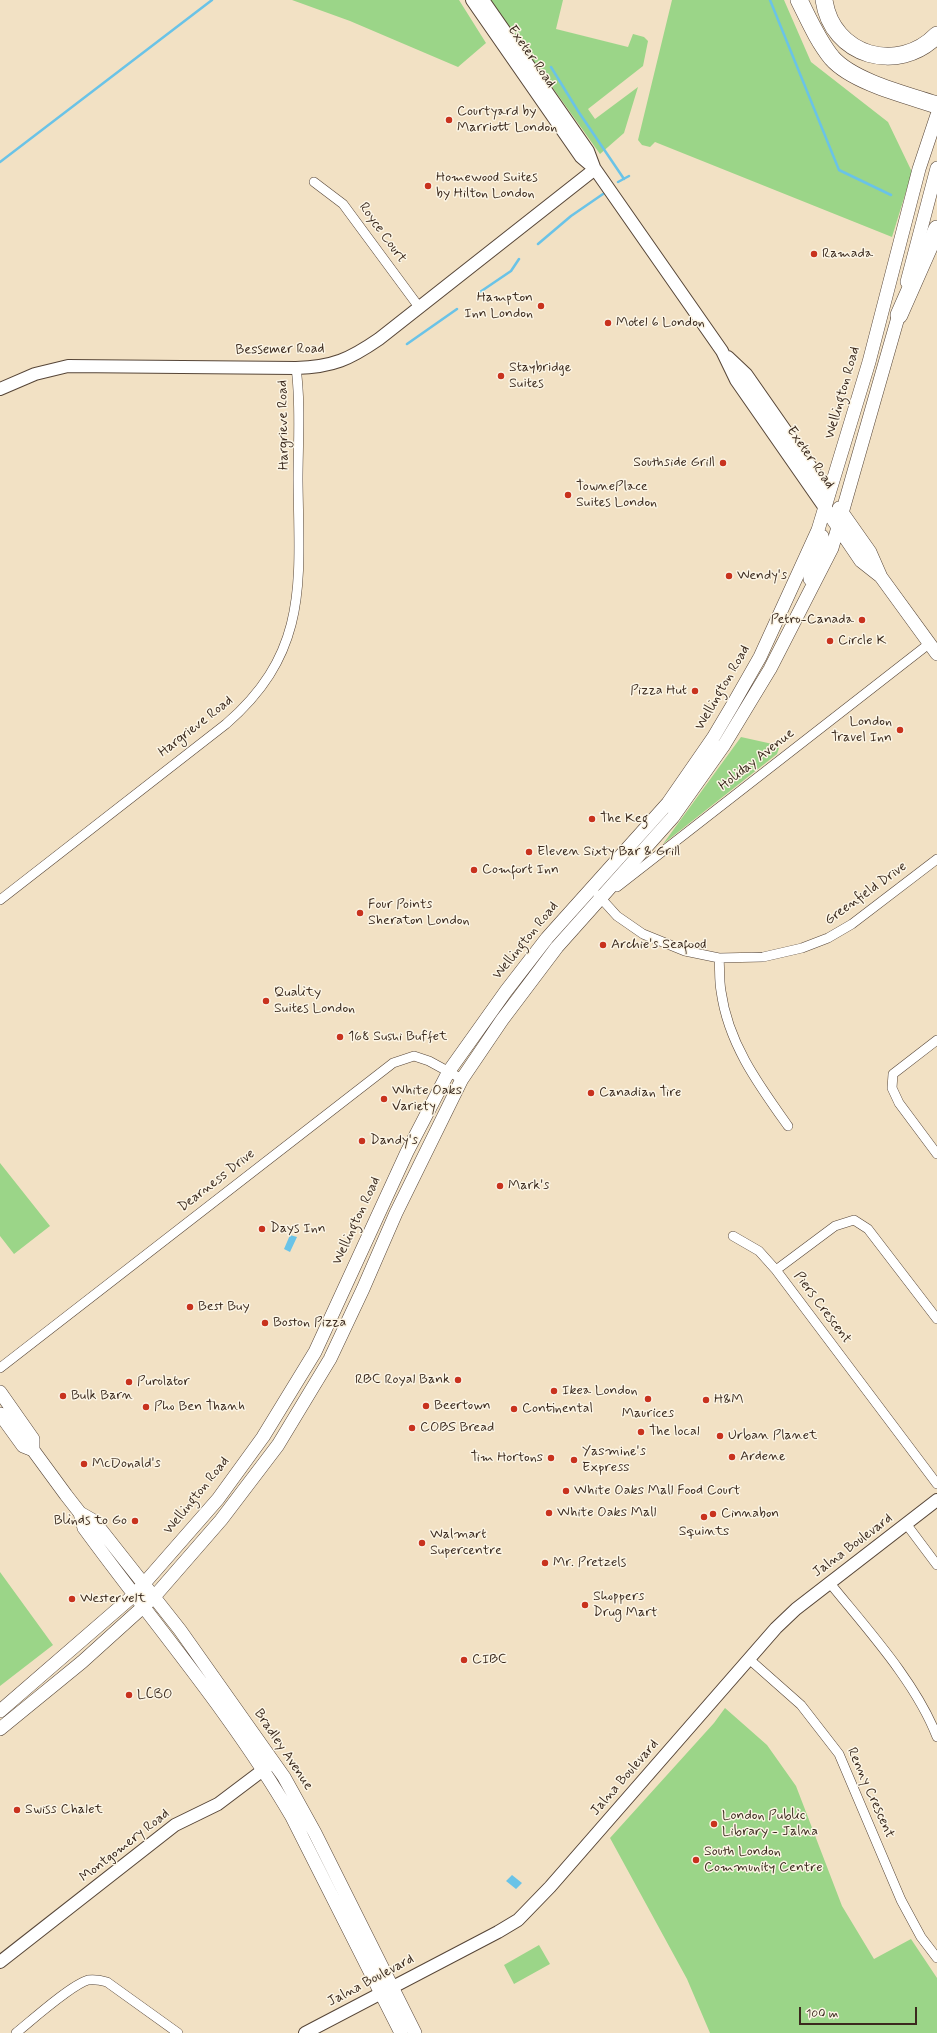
<!DOCTYPE html>
<style>
body{margin:0}
#map{position:relative;width:937px;height:2033px;overflow:hidden;background:#f2e1c4;font-family:Mynerve,sans-serif}
canvas{display:block}
.scale{position:absolute;left:799px;top:2007px;width:118px;height:18px;box-sizing:border-box;border:2px solid #3b2a1e;border-top:0;padding-left:5px;font-size:12px;line-height:14px;white-space:nowrap;color:#3b2a1e;-webkit-text-stroke:3px #fcf5e5;paint-order:stroke}
</style>
<div id="map">
<canvas width="937" height="2033"></canvas>
<div class="scale">100 m</div>
</div>
<script>
const ctx = document.querySelector('canvas').getContext('2d');
ctx.lineJoin = 'round';
function fillPath(path, color) {
  ctx.fillStyle = color;
  ctx.fill(path, 'evenodd');
}
function trace(path, color, width, dash) {
  ctx.strokeStyle = color;
  ctx.lineWidth = width;
  ctx.lineCap = dash ? 'butt' : 'round';
  ctx.setLineDash(dash || []);
  ctx.stroke(path);
}
function drawText(font, color, halo, rows, align = 'center') {
  ctx.font = font + ' Mynerve,sans-serif';
  ctx.lineWidth = 3;
  ctx.setLineDash([]);
  ctx.textBaseline = 'middle';
  ctx.strokeStyle = halo;
  ctx.fillStyle = color;
  for (const [text, x, y, turn = 0] of rows) {
    ctx.save();
    ctx.translate(x, y);
    ctx.rotate((+turn || 0) * Math.PI / 180);
    ctx.textAlign = isNaN(turn) ? turn : align;
    if (halo) ctx.strokeText(text, 0, 0);
    ctx.fillText(text, 0, 0);
    ctx.restore();
  }
}
const green = new Path2D(`
 M292,0h167l27,43 -28,24 -108,-46z
 M490,0h73l-7,29 72,18 5,-13 11,3 4,4 -5,25 -55,43 7,10 43,-32 -14,46 -24,21z
 M672,0h112l27,62 77,60 24,50 -20,65 -237,-95 -5,5 -8,-2 -4,-5z
 M741,737l36,8 2,3 -2,6 -114,90z
 M0,1163l50,63 -36,28 -14,-18z
 M0,1572l53,73 -53,41z
 M725,1708l42,37 29,41 46,120 32,53 37,-20 26,39v55h-227l-23,-54 -77,-141 104,-115z
 M539,1945l11,19 -36,20 -10,-19z`);
const water = new Path2D(`
 M290,1235l7,2 -7,15 -6,-3z
 M512,1875l10,8 -6,6 -10,-8z`);
const stream = new Path2D(`
 M770,0l69,170 52,25
 M551,67l27,44 46,68
 M0,162l212,-162
 M618,182l11,-6
 M538,244l33,-28 32,-22
 M480,292l31,-21 8,-12
 M407,344l50,-35`);
const minor = new Path2D(`
 M314,182l29,22 76,103
 M617,887l313,-244
 M598,895l19,21 26,18 42,17 34,7 44,-1 39,-9 26,-10 24,-14 85,-65
 M0,900l226,-176c84,-73 73,-143 72,-244 0,-36 3,-77 -2,-112
 M719,958c1,11 0,22 2,33 7,52 37,93 67,135
 M937,1040l-44,34 -1,14 7,15 38,51
 M733,1236l26,15 17,19
 M937,1319l-69,-90 -14,-9 -19,6 -59,44 161,214
 M0,1368l393,-305 21,-7 15,5 33,18
 M907,1525l30,40
 M829,1582c37,46 87,100 108,155
 M749,1659l52,46 38,49 62,146 20,37 16,21
 M16,2033c16,-13 55,-48 72,-53 7,-1 12,0 19,2l71,51`);
const tertiary = new Path2D(`
 M472,0l109,157 14,12 127,182 14,29 89,128
 M483,0l105,151 6,16
 M728,357l18,17 83,119
 M0,389l35,-15 33,-8 228,2c37,-1 54,-9 83,-29l216,-170
 M0,1962l175,-137 43,-21 53,-40
 M305,2033l193,-101 20,-12 32,-33 226,-259 20,-19 141,-109`);
const secondary = new Path2D(`
 M907,282l30,-114
 M825,508l36,53 19,15
 M839,508l31,44 11,25 56,77
 M810,579l12,-43
 M0,1392l33,47v11l33,45 14,18 14,8 86,109 104,147 31,56 100,200
 M0,1414l23,32 10,4
 M80,1513l4,15c70,96 148,186 208,289l109,216
 M0,1711l134,-116 84,-96 45,-62 52,-85 92,-200 42,-81 57,-80 41,-53 121,-135 45,-65 19,-32 28,-49 58,-127 51,-168 50,-193 18,-54
 M0,1729l82,-67 72,-65 67,-77 57,-75 52,-86 33,-70 33,-76 66,-134 40,-59 55,-73 116,-130 51,-72 46,-76 62,-121 69,-241`);
const motorway = new Path2D(`
 M799,0c10,20 19,41 33,58 21,24 75,37 105,47
 M824,0c8,56 74,75 113,35
 M899,315l38,-86`);
const markers = [
 [449,120,4,"#c8321e"],
 [428,186,4,"#c8321e"],
 [814,254,4,"#c8321e"],
 [541,306,4,"#c8321e"],
 [608,323,4,"#c8321e"],
 [501,376,4,"#c8321e"],
 [723,463,4,"#c8321e"],
 [568,495,4,"#c8321e"],
 [729,576,4,"#c8321e"],
 [862,620,4,"#c8321e"],
 [830,641,4,"#c8321e"],
 [695,691,4,"#c8321e"],
 [900,730,4,"#c8321e"],
 [592,819,4,"#c8321e"],
 [529,852,4,"#c8321e"],
 [474,870,4,"#c8321e"],
 [360,913,4,"#c8321e"],
 [603,945,4,"#c8321e"],
 [266,1001,4,"#c8321e"],
 [340,1037,4,"#c8321e"],
 [591,1093,4,"#c8321e"],
 [384,1099,4,"#c8321e"],
 [362,1141,4,"#c8321e"],
 [500,1186,4,"#c8321e"],
 [262,1229,4,"#c8321e"],
 [190,1307,4,"#c8321e"],
 [265,1323,4,"#c8321e"],
 [458,1380,4,"#c8321e"],
 [129,1382,4,"#c8321e"],
 [554,1391,4,"#c8321e"],
 [63,1396,4,"#c8321e"],
 [648,1399,4,"#c8321e"],
 [706,1400,4,"#c8321e"],
 [426,1406,4,"#c8321e"],
 [146,1407,4,"#c8321e"],
 [514,1409,4,"#c8321e"],
 [412,1428,4,"#c8321e"],
 [641,1432,4,"#c8321e"],
 [720,1436,4,"#c8321e"],
 [732,1457,4,"#c8321e"],
 [551,1458,4,"#c8321e"],
 [574,1460,4,"#c8321e"],
 [84,1464,4,"#c8321e"],
 [566,1491,4,"#c8321e"],
 [549,1513,4,"#c8321e"],
 [713,1514,4,"#c8321e"],
 [704,1517,4,"#c8321e"],
 [135,1521,4,"#c8321e"],
 [422,1543,4,"#c8321e"],
 [545,1563,4,"#c8321e"],
 [72,1599,4,"#c8321e"],
 [585,1605,4,"#c8321e"],
 [464,1660,4,"#c8321e"],
 [129,1695,4,"#c8321e"],
 [17,1810,4,"#c8321e"],
 [714,1824,4,"#c8321e"],
 [696,1860,4,"#c8321e"]
];
const streetNames = [
 ["Exeter Road",531,57,55],
 ["Royce Court",382,233,54],
 ["Bessemer Road",280,350,-1],
 ["Wellington Road",843,393,-74],
 ["Hargrieve Road",284,425,-91],
 ["Exeter Road",810,458,55],
 ["Wellington Road",723,688,-60],
 ["Hargrieve Road",196,727,-38],
 ["Holiday Avenue",757,760,-38],
 ["Greenfield Drive",866,894,-36],
 ["Wellington Road",526,941,-51],
 ["Dearness Drive",217,1181,-38],
 ["Wellington Road",357,1221,-65],
 ["Piers Crescent",822,1308,53],
 ["Wellington Road",197,1496,-51],
 ["Jalna Boulevard",853,1546,-37],
 ["Bradley Avenue",283,1750,56],
 ["Jalna Boulevard",625,1778,-49],
 ["Renny Crescent",870,1793,66],
 ["Montgomery Road",125,1846,-38],
 ["Jalna Boulevard",371,1981,-28]
];
const poiNames = [
 ["Courtyard by",457,112],
 ["Marriott London",457,128],
 ["Homewood Suites",436,178],
 ["by Hilton London",436,194],
 ["Ramada",822,254],
 ["Hampton",533,298,"right"],
 ["Inn London",533,314,"right"],
 ["Motel 6 London",616,323],
 ["Staybridge",509,368],
 ["Suites",509,384],
 ["Southside Grill",715,463,"right"],
 ["TownePlace",576,487],
 ["Suites London",576,503],
 ["Wendy's",737,576],
 ["Petro-Canada",854,620,"right"],
 ["Circle K",838,641],
 ["Pizza Hut",687,691,"right"],
 ["London",892,722,"right"],
 ["Travel Inn",892,738,"right"],
 ["The Keg",600,819],
 ["Eleven Sixty Bar & Grill",537,852],
 ["Comfort Inn",482,870],
 ["Four Points",368,905],
 ["Sheraton London",368,921],
 ["Archie's Seafood",611,945],
 ["Quality",274,993],
 ["Suites London",274,1009],
 ["168 Sushi Buffet",348,1037],
 ["White Oaks",392,1091],
 ["Variety",392,1107],
 ["Canadian Tire",599,1093],
 ["Dandy's",370,1141],
 ["Mark's",508,1186],
 ["Days Inn",270,1229],
 ["Best Buy",198,1307],
 ["Boston Pizza",273,1323],
 ["RBC Royal Bank",450,1380,"right"],
 ["Purolator",137,1382],
 ["Ikea London",562,1391],
 ["Bulk Barn",71,1396],
 ["H&M",714,1400],
 ["Beertown",434,1406],
 ["Pho Ben Thanh",154,1407],
 ["Continental",522,1409],
 ["Maurices",648,1414,"center"],
 ["COBS Bread",420,1428],
 ["The local",649,1432],
 ["Urban Planet",728,1436],
 ["Yasmine's",582,1452],
 ["Express",582,1468],
 ["Ardene",740,1457],
 ["Tim Hortons",543,1458,"right"],
 ["McDonald's",92,1464],
 ["White Oaks Mall Food Court",574,1491],
 ["White Oaks Mall",557,1513],
 ["Cinnabon",721,1514],
 ["Blinds to Go",127,1521,"right"],
 ["Squints",704,1532,"center"],
 ["Walmart",430,1535],
 ["Supercentre",430,1551],
 ["Mr. Pretzels",553,1563],
 ["Shoppers",593,1597],
 ["Drug Mart",593,1613],
 ["Westervelt",80,1599],
 ["CIBC",472,1660],
 ["LCBO",137,1695],
 ["Swiss Chalet",25,1810],
 ["London Public",722,1816],
 ["Library - Jalna",722,1832],
 ["South London",704,1852],
 ["Community Centre",704,1868]
];
fillPath(green, '#9bd588');
fillPath(water, '#6ac3e7');
trace(stream, '#6ac3e7', 2.5);
trace(minor, '#564537', 10);
trace(tertiary, '#564537', 14);
trace(secondary, '#564537', 14);
trace(motorway, '#564537', 18);
trace(minor, '#fff', 9);
trace(tertiary, '#fff', 12);
trace(secondary, '#fff', 13);
trace(motorway, '#fff', 17);
for (const [x, y, r, color] of markers) {
  const dot = new Path2D();
  dot.arc(x, y, r, 0, 2 * Math.PI);
  ctx.fillStyle = color;
  ctx.fill(dot);
  trace(dot, '#fcf5e5', 1.5);
}
drawText('14px', '#3b2a1e', '#fcf5e5', streetNames);
drawText('14px', '#3b2a1e', '#fcf5e5', poiNames, 'left');
</script>
